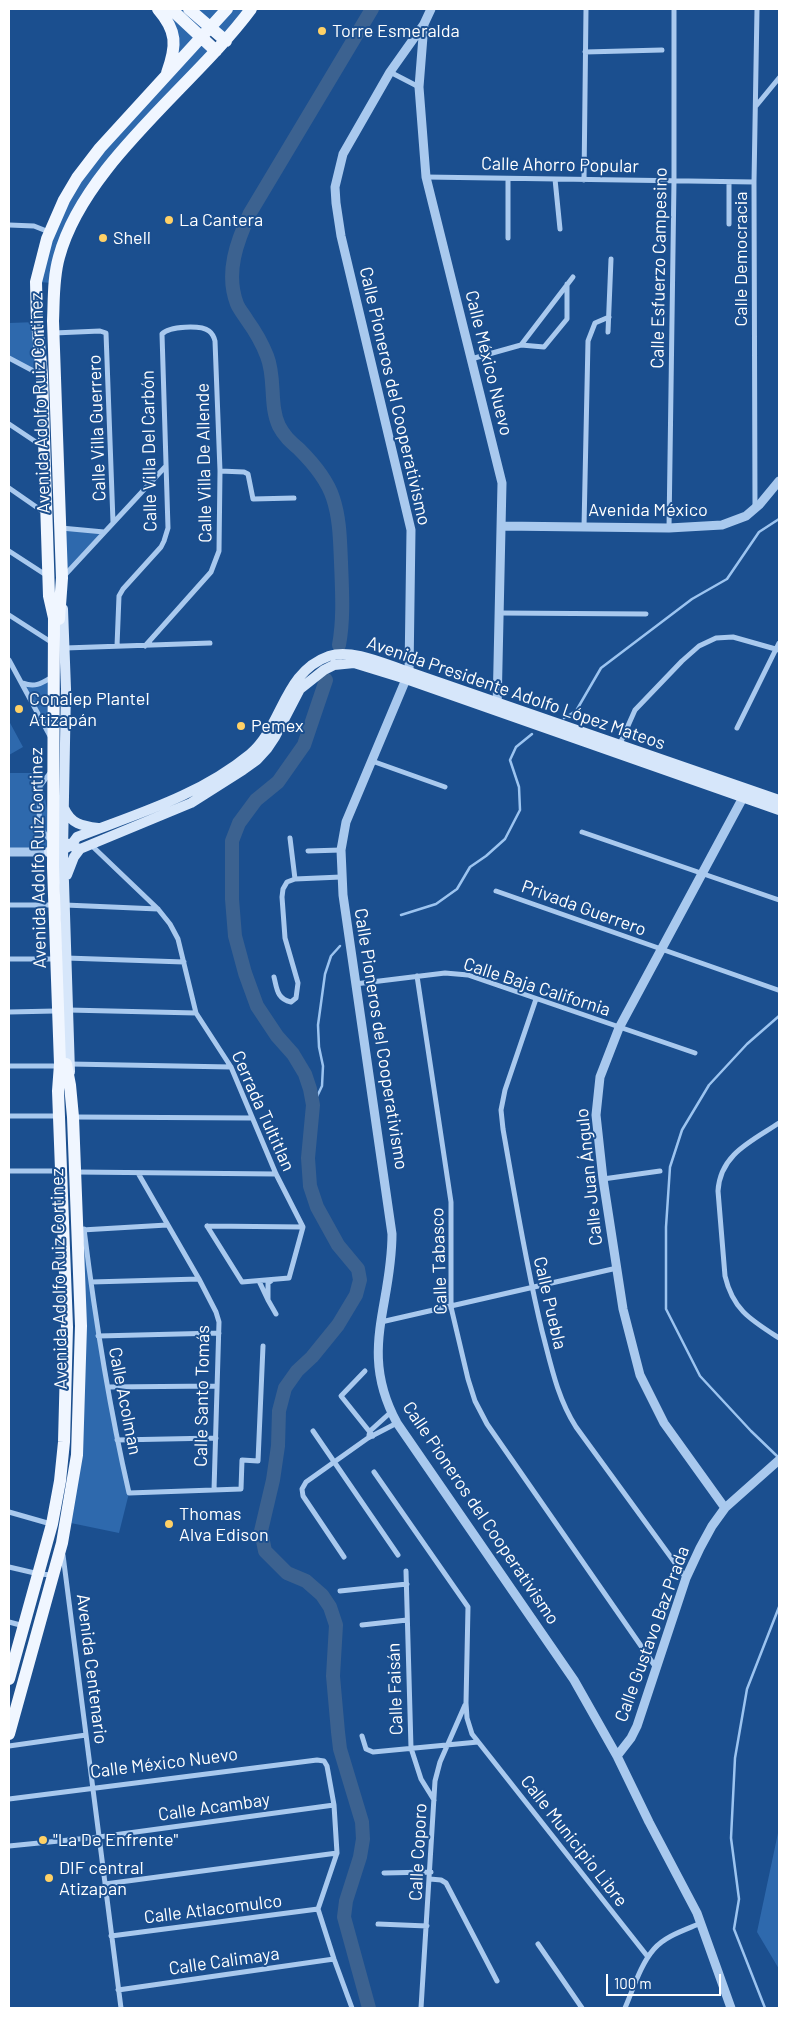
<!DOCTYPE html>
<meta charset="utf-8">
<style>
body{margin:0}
#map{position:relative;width:788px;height:2017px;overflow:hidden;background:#1b4f8f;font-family:Barlow,sans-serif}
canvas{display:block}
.frame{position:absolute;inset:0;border:10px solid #fff;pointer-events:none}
.scale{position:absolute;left:606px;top:1974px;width:115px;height:22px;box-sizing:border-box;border:2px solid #fff;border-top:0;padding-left:6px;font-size:15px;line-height:18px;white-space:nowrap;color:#fff;-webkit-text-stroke:4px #1b4f8f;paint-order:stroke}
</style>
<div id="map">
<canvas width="788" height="2017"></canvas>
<div class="frame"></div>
<div class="scale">100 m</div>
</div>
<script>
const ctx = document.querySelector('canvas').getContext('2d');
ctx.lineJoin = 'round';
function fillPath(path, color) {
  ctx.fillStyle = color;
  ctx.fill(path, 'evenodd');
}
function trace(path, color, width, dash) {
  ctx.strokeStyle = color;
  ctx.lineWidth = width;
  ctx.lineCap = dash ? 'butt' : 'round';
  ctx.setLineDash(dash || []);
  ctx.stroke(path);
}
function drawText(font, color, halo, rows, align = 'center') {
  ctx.font = font + ' Barlow,sans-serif';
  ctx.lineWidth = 4;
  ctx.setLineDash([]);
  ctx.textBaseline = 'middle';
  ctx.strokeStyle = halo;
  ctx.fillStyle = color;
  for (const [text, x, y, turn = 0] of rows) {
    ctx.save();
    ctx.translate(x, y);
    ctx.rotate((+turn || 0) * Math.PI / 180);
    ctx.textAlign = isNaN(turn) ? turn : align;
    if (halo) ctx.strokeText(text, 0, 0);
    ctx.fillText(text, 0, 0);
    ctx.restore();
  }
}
const green = new Path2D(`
 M158,9h93l-25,32 -15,-14 -9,11 14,13 -128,144 -34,88 -18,-1 28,-82 101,-122 8,-24z
 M37,322l5,53 -33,-17v-35z
 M61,528l43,4 -42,46z
 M52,677l-2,59 -27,-53 7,3z
 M9,721l14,26 -14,8z
 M9,773h32l9,55 -1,24h-40z
 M84,1229l7,53 38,211 -10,40 -53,-11 4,-24z
 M778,1833h1v136l-22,-37z`);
const stream = new Path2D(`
 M564,718l12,-7 25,-43 91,-69 35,-20 32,-47 20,-13
 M401,915l35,-11 21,-15 13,-22 16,-11 19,-17 15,-29 -1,-23 -9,-27 6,-13 16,-13
 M313,1105l9,-19 1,-20 -4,-19 -1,-22 7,-51 6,-18 9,-10
 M779,1458l-28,-27 -51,-55 -34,-67v-82l4,-60 12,-37 27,-45 38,-41 32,-28
 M765,2008l-31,-79 5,-30 -8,-61 4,-80 12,-69 32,-82`);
const river = new Path2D(`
 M339,645c5,-27 3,-55 2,-83 -1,-21 -1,-43 -8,-64 -6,-19 -20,-35 -34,-49 -8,-7 -15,-13 -20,-23 -10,-21 -3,-48 -12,-70 -5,-13 -12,-25 -20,-36 -3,-5 -8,-11 -10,-16 -12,-31 0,-63 13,-91l122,-204
 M326,680l-22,65 -26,37 -22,18 -17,23 -7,18v58l3,37 10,37 12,33 20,30 16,18 12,20 5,15 3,16 -5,53 2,28 7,21 21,38 20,24 2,11 -4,15 -18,30 -26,32 -15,14 -12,17 -6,23 -1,35 -5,34 -12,51 4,20 22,22 19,8 16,14 8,12 6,18 -3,51 5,56 2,17 22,73 1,17 -3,18 -14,44 -2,16 25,91`);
const minor = new Path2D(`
 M585,52l77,-2
 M390,72l29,15
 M756,106l23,-28
 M426,177l328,5
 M508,179v59
 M555,179l5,50
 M584,180l2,-171
 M729,224v-42
 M9,225l25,1 15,6
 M608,332l3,-73
 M54,333l46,-2 6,2 7,189
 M521,345l52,-68
 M9,358l32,17
 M471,359l50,-14 23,2 23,-28v-35
 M9,424l33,22
 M220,471l24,1 4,2 5,25 41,-1
 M9,488l36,25
 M755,509l-1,-327 3,-173
 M584,527l4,-186 7,-18 14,-6
 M61,528l43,4
 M669,528l5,-347v-172
 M9,551l37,24
 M64,576l101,-109
 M500,613l146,1
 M9,615l42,27
 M117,646l2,-50 4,-7 38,-42 3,-6 4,-13 -6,-194c7,-8 39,-9 47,-3 4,3 5,6 6,10l5,130 -1,80 -8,21 -66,74
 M65,648l145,-5
 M9,660l41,76
 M23,683c12,5 19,0 29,-6
 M737,728l42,-85
 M619,746l16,-36 47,-49 17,-15 17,-8 17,-1 46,13
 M372,761l73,26
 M582,832l197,68
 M290,838l5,41
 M49,839l-10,-13 1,-40 10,-13
 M90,844l68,65 12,15 8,15 18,74 35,54 45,107 27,53 -14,51 -47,4 -35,-56
 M308,851l33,-1
 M496,891l282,99
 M9,905h42
 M65,905l93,4
 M66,958l118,4
 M9,959h44
 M417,976l34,226v105l17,72 7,22 12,23 170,245
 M274,977c3,12 3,22 17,25l5,-4 2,-15 -13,-45 -3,-41 1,-8 4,-7 8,-3 46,-2
 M355,984l90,-11 23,2 227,78
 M536,999l-31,91 -4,20 2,19c12,68 23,136 39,202 9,34 15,66 34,96l110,151
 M68,1010l128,3
 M9,1012l46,-1
 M70,1064l161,3
 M9,1066h47
 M9,1116h50
 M75,1117l177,1
 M779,1123c-27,18 -59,31 -61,68l7,85c8,34 26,44 54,62
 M9,1171h52
 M76,1172l200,2
 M138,1173l61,106 17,33 3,10 -5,168
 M603,1179l57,-8
 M207,1226l96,1
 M84,1229c11,89 25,177 45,264l112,-4 1,-29 16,1 5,-115
 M82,1230l85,-5
 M259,1281l9,19
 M271,1281l-3,2v17l8,14
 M91,1282l108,-3
 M381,1322l236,-54
 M98,1336l121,-3
 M365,1371l-24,25 32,40
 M108,1387l108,-1
 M313,1431l85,124
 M369,1435l1,-4 21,-19
 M117,1440l99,-2
 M374,1472l94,135 -2,96 1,15 5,16 176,223
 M9,1512l42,12
 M63,1555l58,453
 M344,1557l-41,-61 -1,-7 4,-7 62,-44 29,-15
 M9,1567l30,7 14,1
 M406,1571l5,177 10,31 13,21
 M340,1591l67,-7
 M9,1622l15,4
 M362,1625l45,-5
 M362,1736l4,13 7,3 105,-10
 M9,1746l77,-11
 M9,1799l308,-39 7,1 3,5 7,39 3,48 -19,56 16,50 18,49
 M9,1846l90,-9 235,-32
 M384,1873l47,-1
 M430,1879l11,1 5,3 51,98
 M105,1884l232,-31
 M378,1924l49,2
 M111,1936l207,-27
 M538,1944l44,64
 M118,1990l216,-31
 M421,2008l14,-227 5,-19 25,-57
 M625,2008c8,-18 15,-43 29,-59 11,-13 31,-19 47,-26`);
const tertiary = new Path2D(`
 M431,9l-7,15 -34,48 -47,82 -8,33 1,16 5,33 70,294 -2,142 -63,150 -5,28 2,45 49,339c0,73 -34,117 5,189l177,257 43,76 32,66 48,91 34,95
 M424,24l-5,63 7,90 76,306 -5,226
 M501,526l168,2 53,-3 24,-9 14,-12 19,-23
 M9,852h40
 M725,1508l-61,-85 -24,-48 -17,-66 -20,-130 -7,-64 4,-38 19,-49 127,-236
 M617,1756l14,-18 6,-12 49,-148 14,-30 12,-22 13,-18 54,-48`);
const secondary = new Path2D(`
 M63,609l3,80 -3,162 7,221
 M64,808c7,16 18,18 34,20
 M56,825c0,15 11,20 24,24l111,-46 52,-33 14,-10 10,-11 8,-12 25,-48 24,-19 10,-5 20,-2 52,16 373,131
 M49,852c14,-1 20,-3 28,-15 59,-23 122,-41 173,-83 33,-28 33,-82 79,-98 23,-8 58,9 80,16l370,128
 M67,875l7,-18 6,-8`);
const primary = new Path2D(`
 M158,9c19,22 19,36 9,64
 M171,9l45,42
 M189,9l37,32
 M54,618l-5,-22 -7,-221 -5,-53 -1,-40 11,-43 17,-39 13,-22 23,-30 127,-139
 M59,619l3,-41 -9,-257c1,-21 0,-43 6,-64 25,-93 135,-171 192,-248
 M9,1679l43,-155 8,-43 4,-39 3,-115 -9,-236 2,-27
 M9,1734l53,-191 15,-88 4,-129 -8,-209 -3,-32 -4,-21`);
const primaryBridge = new Path2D(`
 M54,618l-1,249 7,197`);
const markers = [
 [322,31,5,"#ffd166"],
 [169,220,5,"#ffd166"],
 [103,238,5,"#ffd166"],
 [19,709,5,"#ffd166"],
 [241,726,5,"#ffd166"],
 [169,1524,5,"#ffd166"],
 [43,1840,5,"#ffd166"],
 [49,1878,5,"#ffd166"]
];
const poiNames = [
 ["Torre Esmeralda",332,31],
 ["La Cantera",179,220],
 ["Shell",113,238],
 ["Conalep Plantel",29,699],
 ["Atizapán",29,720],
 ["Pemex",251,726],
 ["Thomas",179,1514],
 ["Alva Edison",179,1535],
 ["\"La De Enfrente\"",53,1840],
 ["DIF central",59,1868],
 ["Atizapan",59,1889]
];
const streetNames = [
 ["Calle Ahorro Popular",560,165,1],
 ["Calle Democracia",741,259,-90],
 ["Calle Esfuerzo Campesino",659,268,-89],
 ["Calle México Nuevo",489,363,76],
 ["Calle Pioneros del Cooperativismo",395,396,77],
 ["Avenida Adolfo Ruiz Cortinez",40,403,-92],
 ["Calle Villa Guerrero",97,428,-92],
 ["Calle Villa Del Carbón",149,451,-91],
 ["Calle Villa De Allende",204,463,-91],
 ["Avenida México",648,510],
 ["Avenida Presidente Adolfo López Mateos",516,693,19],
 ["Avenida Adolfo Ruiz Cortinez",38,858,-91],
 ["Privada Guerrero",584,908,20],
 ["Calle Baja California",537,987,18],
 ["Calle Pioneros del Cooperativismo",381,1039,81],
 ["Cerrada Tultitlan",263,1111,66],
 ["Calle Juan Ángulo",589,1177,-96],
 ["Calle Tabasco",439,1261,-92],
 ["Avenida Adolfo Ruiz Cortinez",59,1279,-91],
 ["Calle Puebla",550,1303,77],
 ["Calle Santo Tomás",202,1396,-89],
 ["Calle Acolman",125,1401,79],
 ["Calle Pioneros del Cooperativismo",481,1513,56],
 ["Calle Gustavo Baz Prada",652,1634,-70],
 ["Avenida Centenario",92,1669,83],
 ["Calle Faisán",395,1689,-92],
 ["Calle México Nuevo",164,1763,-7],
 ["Calle Acambay",214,1807,-8],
 ["Calle Municipio Libre",574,1841,52],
 ["Calle Coporo",418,1852,-87],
 ["Calle Atlacomulco",213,1909,-7],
 ["Calle Calimaya",224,1961,-8]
];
fillPath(green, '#2e69ad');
trace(stream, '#9cc4f0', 2.5);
trace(river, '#3c6290', 14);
trace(minor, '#a9c9ee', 5);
trace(tertiary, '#a9c9ee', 9);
trace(secondary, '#d6e6fa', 10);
trace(primary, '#f0f6ff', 12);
trace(primaryBridge, '#f0f6ff', 12);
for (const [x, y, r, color] of markers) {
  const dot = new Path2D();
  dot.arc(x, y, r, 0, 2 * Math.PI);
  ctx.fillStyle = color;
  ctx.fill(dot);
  trace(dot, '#1b4f8f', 2);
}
drawText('18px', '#fff', '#1b4f8f', poiNames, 'left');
drawText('18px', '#fff', '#1b4f8f', streetNames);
</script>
